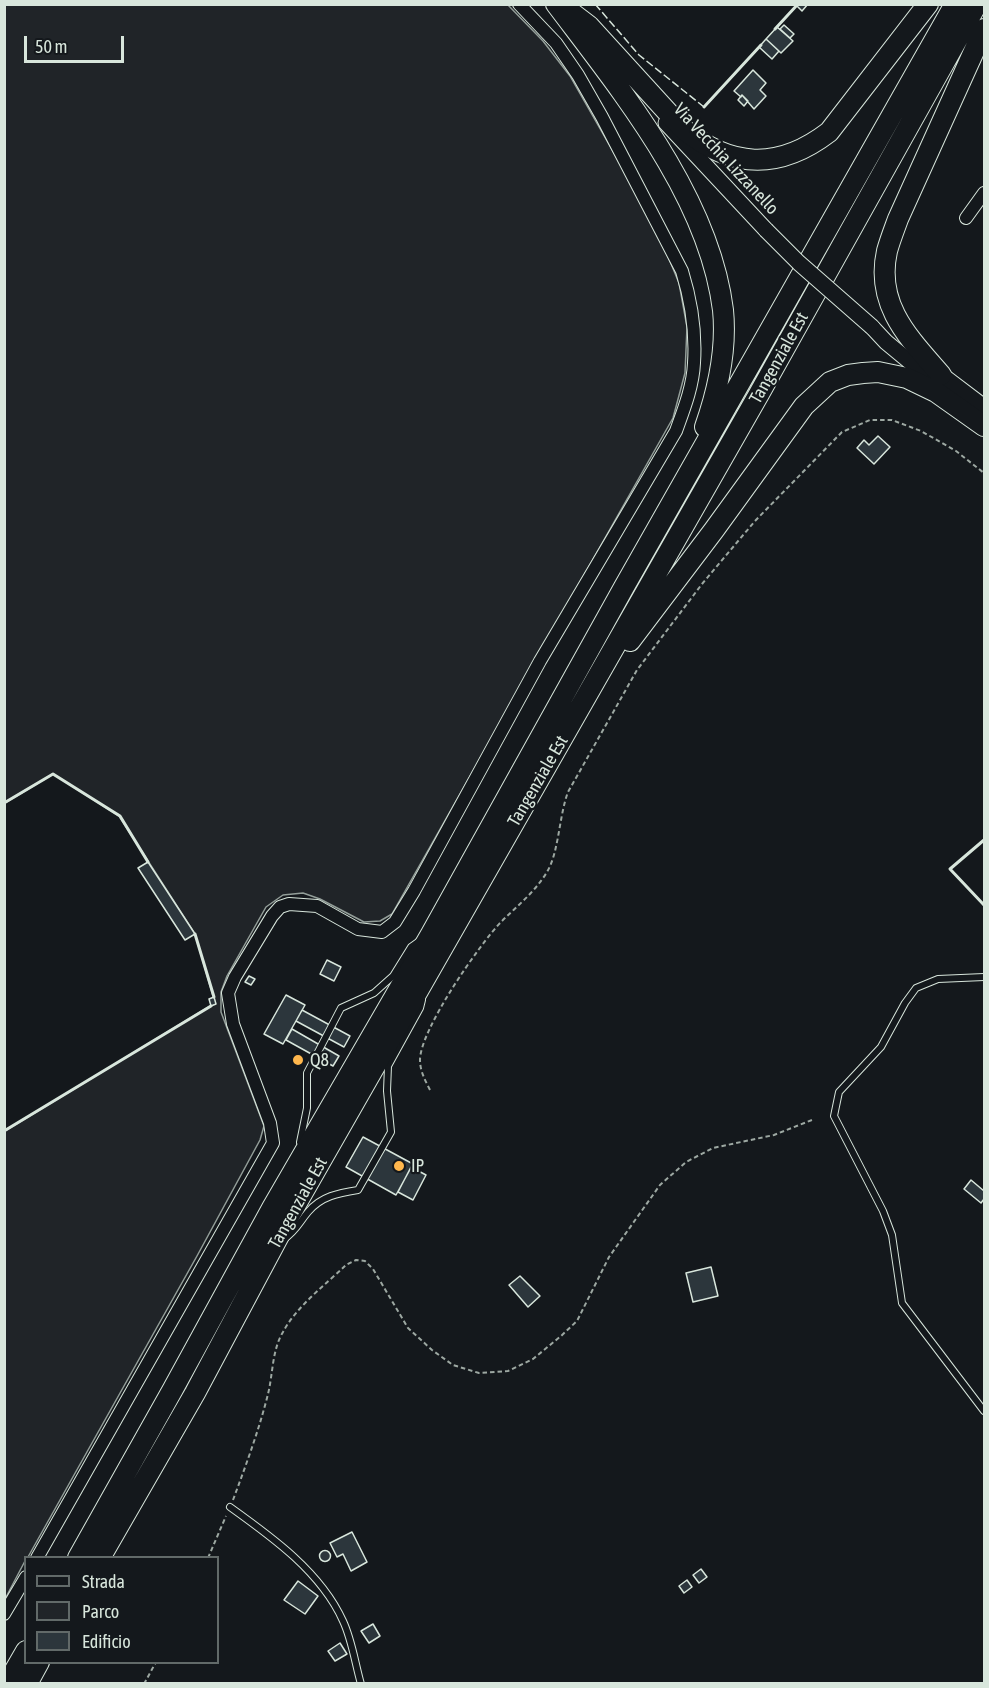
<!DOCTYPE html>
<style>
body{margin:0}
#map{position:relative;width:989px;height:1688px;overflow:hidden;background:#14181c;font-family:"Asap Condensed",sans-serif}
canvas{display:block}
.frame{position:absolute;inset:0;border:6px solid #d8e6dc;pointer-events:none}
.legend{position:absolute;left:24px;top:1556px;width:195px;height:108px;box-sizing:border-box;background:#14181c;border:2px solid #626a69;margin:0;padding:8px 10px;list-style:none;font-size:18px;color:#d8e6dc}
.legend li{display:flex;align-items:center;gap:12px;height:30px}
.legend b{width:30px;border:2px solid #626a69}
.scale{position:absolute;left:24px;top:36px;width:100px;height:27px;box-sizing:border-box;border:3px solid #d8e6dc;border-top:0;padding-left:8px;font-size:18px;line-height:21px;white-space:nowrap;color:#d8e6dc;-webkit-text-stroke:4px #14181c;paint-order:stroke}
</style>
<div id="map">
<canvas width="989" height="1688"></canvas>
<div class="frame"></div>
<ul class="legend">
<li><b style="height:8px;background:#14181c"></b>Strada</li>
<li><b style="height:16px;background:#202428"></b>Parco</li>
<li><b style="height:16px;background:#2c363c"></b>Edificio</li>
</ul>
<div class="scale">50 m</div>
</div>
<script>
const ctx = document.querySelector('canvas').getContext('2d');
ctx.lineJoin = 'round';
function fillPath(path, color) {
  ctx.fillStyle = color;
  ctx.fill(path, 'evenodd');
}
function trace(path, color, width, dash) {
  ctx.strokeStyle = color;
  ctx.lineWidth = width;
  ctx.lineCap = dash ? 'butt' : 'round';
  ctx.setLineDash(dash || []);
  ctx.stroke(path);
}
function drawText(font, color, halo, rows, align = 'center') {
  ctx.font = font + ' "Asap Condensed",sans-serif';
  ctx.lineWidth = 4.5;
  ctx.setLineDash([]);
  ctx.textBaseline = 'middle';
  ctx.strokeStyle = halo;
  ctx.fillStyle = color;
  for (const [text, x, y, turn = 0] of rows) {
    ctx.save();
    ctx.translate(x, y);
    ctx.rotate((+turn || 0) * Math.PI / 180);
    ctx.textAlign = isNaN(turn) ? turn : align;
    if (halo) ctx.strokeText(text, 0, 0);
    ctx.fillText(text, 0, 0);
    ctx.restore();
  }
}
const green = new Path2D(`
 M5,5h503l35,36 27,35 85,149 24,58 8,44 -2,46 -12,45 -281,496 -12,7 -16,1 -44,-23 -17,-6 -20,2 -17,12 -39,69 -6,16v20l43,114 -4,14 -63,116 -169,301 -2,1 -1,3 -20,38v-468l210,-128 -20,-69 -76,-118 -66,-42 -48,29z`);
const building = new Path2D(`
 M798,4h10l-6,7 -5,-5z
 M784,25l10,9 -4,4 -10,-9z
 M777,27l16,14 -12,12 -15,-14z
 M766,39l13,12 -7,8 -13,-12z
 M753,70l13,13 -6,7 6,6 -12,13 -12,-14 -1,2 -7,-6z
 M742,95l6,6 -4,5 -6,-6z
 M878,436l12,11 -16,17 -17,-16 7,-8 5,5z
 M148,862l47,72 -10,6 -47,-72z
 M327,960l14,7 -7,14 -14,-7z
 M249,976l6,3 -4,6 -6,-3z
 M286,995l19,10 -22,39 -19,-10z
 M214,997l2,7 -5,2 -2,-7z
 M302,1010l48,26 -6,11 -48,-26z
 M292,1029l47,27 -6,10 -47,-26z
 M363,1137l50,27 -17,31 -50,-28z
 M411,1167l15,8 -13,25 -15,-8z
 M971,1180l13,11v8l-3,4 -17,-14z
 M711,1267l7,29 -25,6 -7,-29z
 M520,1276l20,20 -12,11 -19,-22z
 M352,1532l15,30 -16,9 -8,-17 -6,3 -7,-14z
 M319.5 1556a5.5 5.5 0 1 1 11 0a5.5 5.5 0 1 1-11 0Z
 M701,1569l6,8 -8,6 -6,-8z
 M687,1580l5,7 -8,6 -5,-7z
 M298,1581l20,15 -13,18 -21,-14z
 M373,1624l7,12 -11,7 -8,-12z
 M340,1643l7,11 -12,7 -7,-10z`);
const path = new Path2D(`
 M430,1090c-5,-10 -10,-19 -10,-30 0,-30 59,-115 81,-138 16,-16 34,-30 46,-50 12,-20 12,-56 21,-80l69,-122 65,-86 53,-63 87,-89 28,-12h22l29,11 35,20 28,22
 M233,1500c13,-35 26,-70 35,-106 5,-20 4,-44 15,-62 13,-25 43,-48 63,-67l10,-5 9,1 8,8 35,59 24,22 21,15 26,8 29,-2 25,-12 28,-23 16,-15 32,-64 51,-72 26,-23 27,-14 61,-13 38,-15
 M208,1558l18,-42
 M144,1684l12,-22`);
const service = new Path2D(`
 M984,977l-46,2 -22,9 -11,15 -24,44 -42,45 -5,24 49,95 9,24 10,68 82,108
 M300,1142l7,-34v-35l34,-65 33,-15 19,-17 18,-29 7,-5
 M283,1240c14,-10 15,-16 25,-28 13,-16 31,-19 50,-22l33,-58 -4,-41 1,-25 32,-58 2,-8
 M230,1507c42,30 91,65 113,114 9,19 12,42 18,63`);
const minor = new Path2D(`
 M966,218l18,-25
 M37,1558l236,-415 -3,-20 -37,-99 -5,-31 7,-16 37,-61 8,-9 9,-3 28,2 41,23 24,3 13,-10 19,-31 126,-230 136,-230c8,-22 17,-45 18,-68 2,-30 -3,-63 -12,-92l-80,-154 -24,-42 -22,-32 -37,-39
 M4,1614l22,-37`);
const tertiary = new Path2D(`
 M666,123l100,107
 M872,327l14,15 58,48
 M934,369l50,38`);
const trunk = new Path2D(`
 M556,4c67,89 153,193 167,306 4,40 -5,80 -18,117
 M572,13l17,13 93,102c48,40 96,43 147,4l99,-128
 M941,375c-32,-37 -66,-70 -54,-124 3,-11 7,-21 11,-32l86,-190
 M630,641l84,-111 90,-124 26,-24 18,-7 15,-2 15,-1 29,6 29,14 48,34
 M78,1558l95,-169 99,-181 159,-274 193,-347 331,-583
 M100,1558l95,-165 96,-180 468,-819 218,-390
 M7,1684l19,-33
 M27,1684l12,-22`);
const tertiaryBridge = new Path2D(`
 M766,230l33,33 73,64`);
const fence = new Path2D(`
 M595,4l44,51 65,52`);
const wall = new Path2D(`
 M775,29l23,-25
 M704,107l57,-62
 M4,803l49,-29 67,42 28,46
 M984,840l-34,29 34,36
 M195,934l19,63
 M4,1131l207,-125`);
const markers = [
 [298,1060,6,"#ffb74d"],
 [399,1166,6,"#ffb74d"]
];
const streetNames = [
 ["Via Vecchia Lizzanello",726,159,47],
 ["Tangenziale Est",779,358,-61],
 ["Tangenziale Est",538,781,-60],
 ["Tangenziale Est",298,1203,-61]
];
const poiNames = [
 ["Q8",310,1060],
 ["IP",411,1166]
];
fillPath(green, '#202428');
trace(green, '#939e99', 1.5);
fillPath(building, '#2c363c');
trace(building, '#d8e6dc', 1.5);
trace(service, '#d8e6dc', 8);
trace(minor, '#d8e6dc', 14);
trace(tertiary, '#d8e6dc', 17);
trace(trunk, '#d8e6dc', 22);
trace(path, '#9da8a2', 2, [4.5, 3]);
trace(service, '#14181c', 6);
trace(minor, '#14181c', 12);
trace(tertiary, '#14181c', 15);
trace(trunk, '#14181c', 20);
trace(tertiaryBridge, '#d8e6dc', 17, []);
trace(tertiaryBridge, '#14181c', 15);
trace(fence, '#d8e6dc', 1.5, [8, 3]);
trace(wall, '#d8e6dc', 3);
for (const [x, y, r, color] of markers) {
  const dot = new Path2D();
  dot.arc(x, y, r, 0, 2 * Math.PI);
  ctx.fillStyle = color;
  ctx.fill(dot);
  trace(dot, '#14181c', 2);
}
drawText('18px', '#d8e6dc', '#14181c', streetNames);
drawText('18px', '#d8e6dc', '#14181c', poiNames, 'left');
</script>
